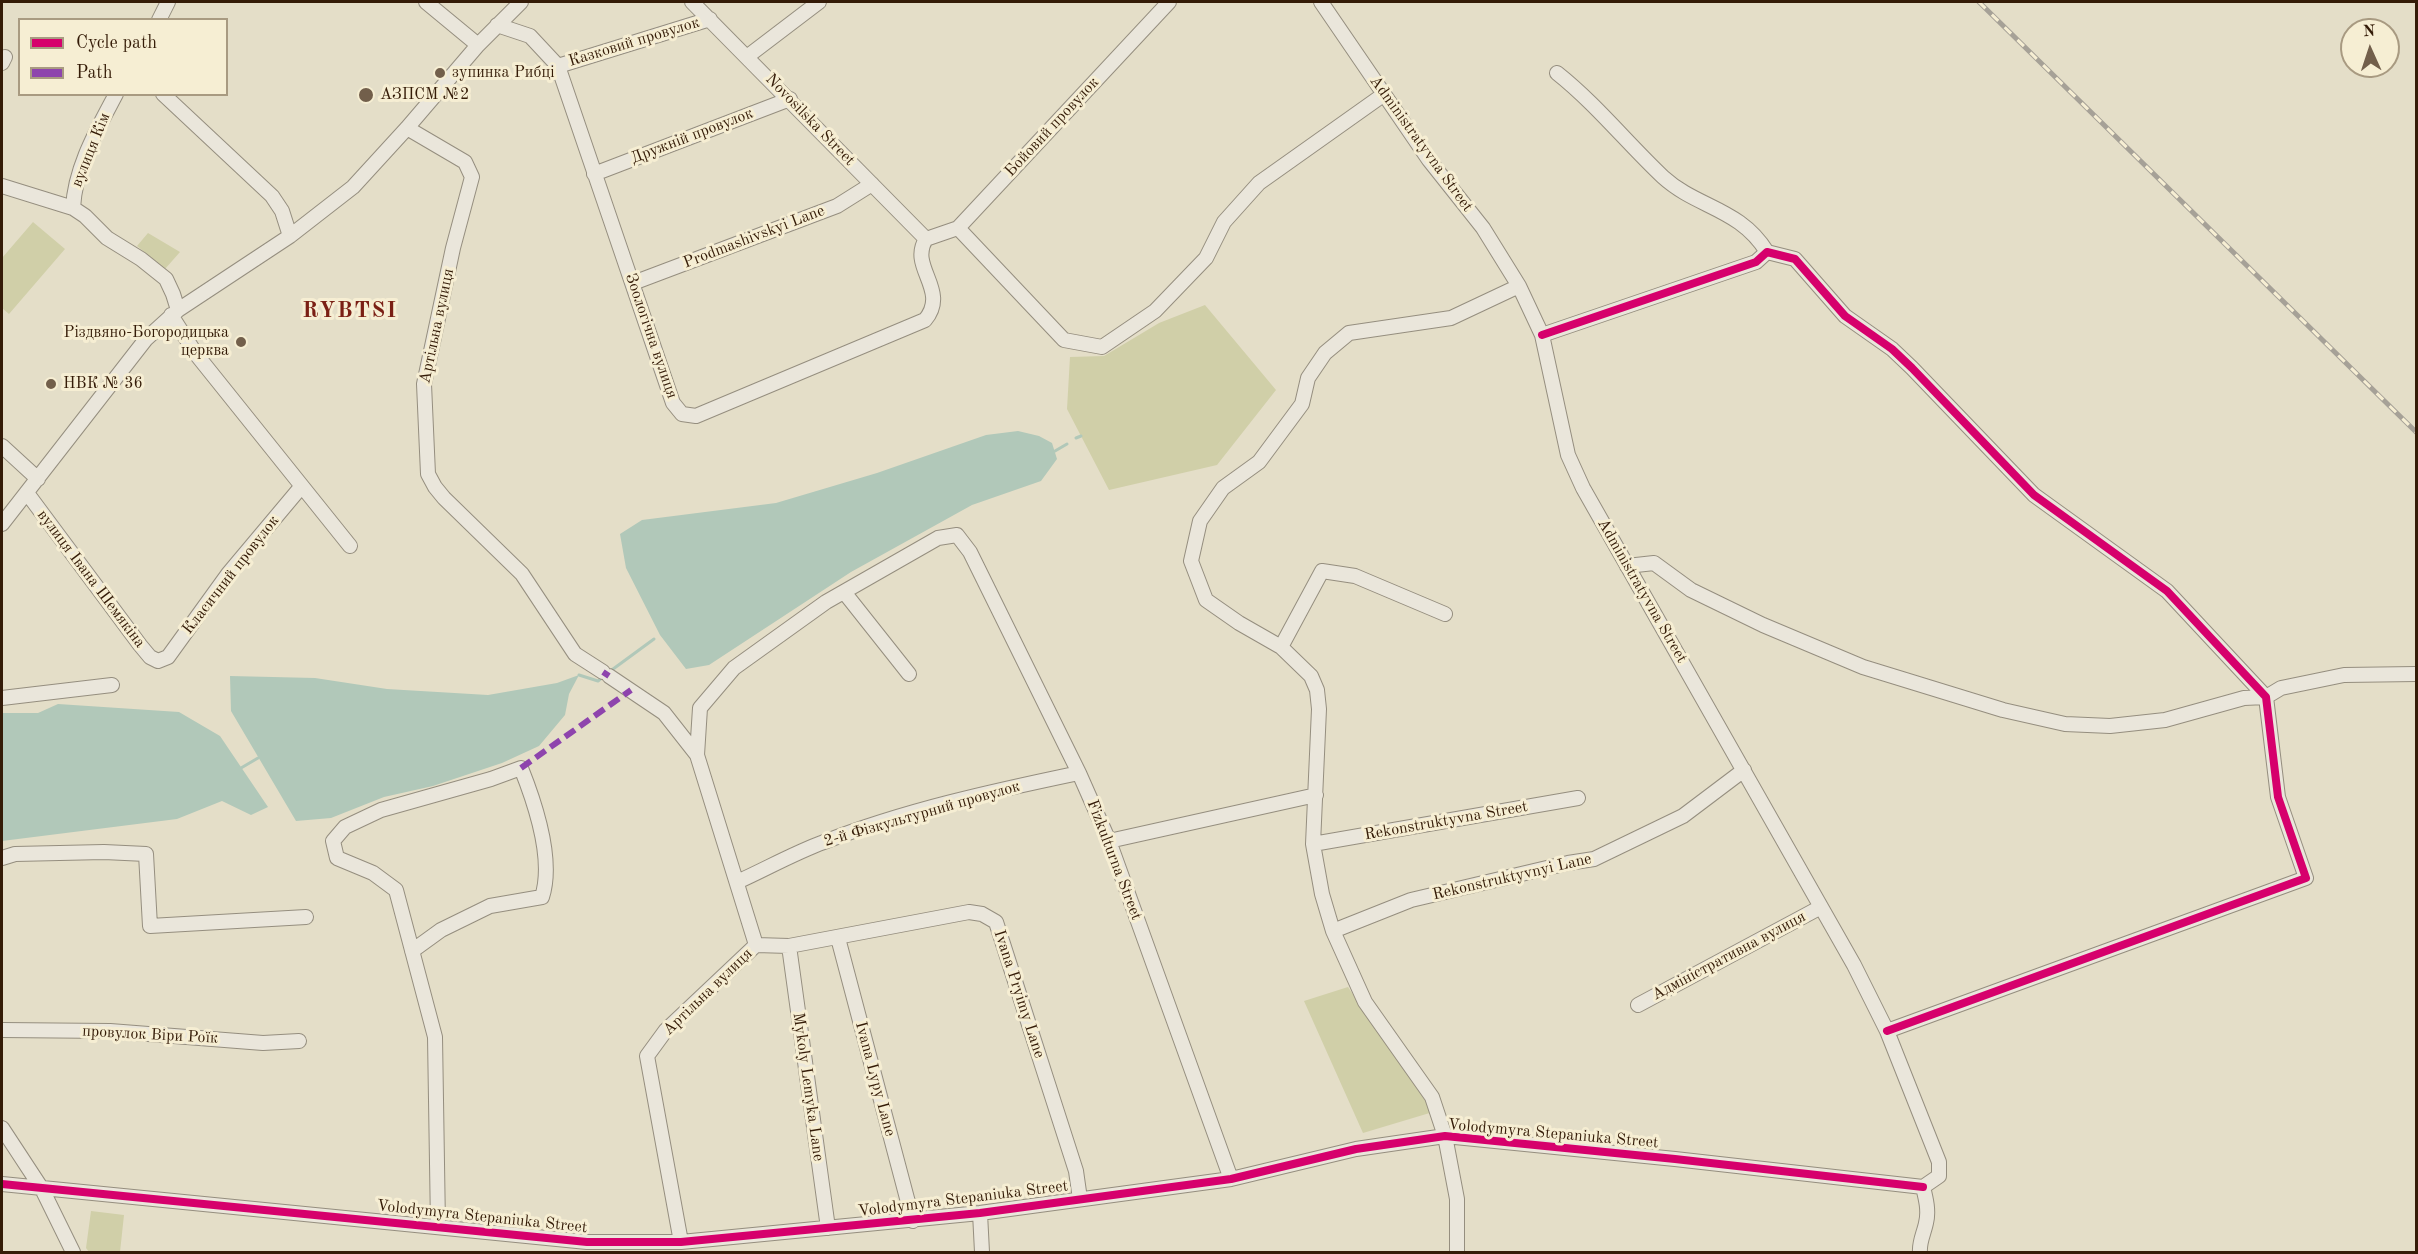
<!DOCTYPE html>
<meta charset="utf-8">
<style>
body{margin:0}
#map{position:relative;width:2418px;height:1254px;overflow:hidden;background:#e4dec8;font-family:"Old Standard TT",serif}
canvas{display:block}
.frame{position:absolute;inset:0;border:3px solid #341b07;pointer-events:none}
.legend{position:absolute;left:18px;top:18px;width:210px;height:78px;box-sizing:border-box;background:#f6eed3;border:2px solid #a89a81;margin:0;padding:8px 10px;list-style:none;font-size:18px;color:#341b07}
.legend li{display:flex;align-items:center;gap:12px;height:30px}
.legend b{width:30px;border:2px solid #a89a81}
.north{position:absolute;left:2340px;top:18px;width:60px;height:60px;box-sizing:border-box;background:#f6eed3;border:2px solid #a89a81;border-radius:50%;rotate:357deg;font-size:16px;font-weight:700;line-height:24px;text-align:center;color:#341b07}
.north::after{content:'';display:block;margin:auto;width:21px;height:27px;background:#725f4b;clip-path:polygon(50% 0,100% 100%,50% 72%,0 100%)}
</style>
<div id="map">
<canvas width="2418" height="1254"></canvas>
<div class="frame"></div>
<ul class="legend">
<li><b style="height:8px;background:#d6006c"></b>Cycle path</li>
<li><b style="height:8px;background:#8e44ad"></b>Path</li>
</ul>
<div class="north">N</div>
</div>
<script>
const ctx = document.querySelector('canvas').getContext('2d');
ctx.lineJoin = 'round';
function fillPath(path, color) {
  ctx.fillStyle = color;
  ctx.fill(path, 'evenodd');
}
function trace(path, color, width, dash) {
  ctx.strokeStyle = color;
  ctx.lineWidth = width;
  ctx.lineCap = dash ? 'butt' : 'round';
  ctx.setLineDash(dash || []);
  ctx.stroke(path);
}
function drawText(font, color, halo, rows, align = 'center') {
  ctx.font = font + ' "Old Standard TT",serif';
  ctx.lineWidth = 6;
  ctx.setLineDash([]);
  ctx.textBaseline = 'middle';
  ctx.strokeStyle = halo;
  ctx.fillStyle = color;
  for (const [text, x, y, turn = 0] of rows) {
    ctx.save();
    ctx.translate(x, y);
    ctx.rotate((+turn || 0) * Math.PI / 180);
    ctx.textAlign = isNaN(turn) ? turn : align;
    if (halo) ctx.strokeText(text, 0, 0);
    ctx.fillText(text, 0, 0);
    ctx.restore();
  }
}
const green = new Path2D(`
 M33,222l32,27 -56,65 -7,-6v-50z
 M148,233l32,19 -15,17 -28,-23z
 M1205,305l71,85 -59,75 -108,25 -42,-81 3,-52 34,-1 55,-33z
 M1348,987l85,125 -70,21 -59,-132z
 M91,1211l33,4 -4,37h-31l-3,-4z`);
const water = new Path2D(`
 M1018,431l21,5 13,7 5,16 -16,22 -69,24 -121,67 -142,93 -23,4 -26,-34 -34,-67 -6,-34 22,-14 134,-17 101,-30 109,-38z
 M579,675l-10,19 -4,21 -26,31 -37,17 -69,23 -49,11 -53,21 -35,3 -65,-110 -1,-35 85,2 72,11 101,6 69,-12z
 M58,704l121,8 41,24 48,71 -17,8 -29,-14 -45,18 -175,22v-128h36z`);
const stream = new Path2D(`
 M1076,438l5,-2
 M1055,451l12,-7
 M609,672l45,-33
 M579,675l19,6 6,-5
 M241,768l17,-10`);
const minor = new Path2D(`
 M426,2l52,43
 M692,2l234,237
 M1321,2l108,158 54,68 36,58 23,49 26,120 15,33 271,477 33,66 52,131v14l-16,11
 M159,20l9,-18
 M497,25l33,11 28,30 115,337 9,11 14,2 229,-96c25,-30 -17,-53 1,-81
 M748,56l71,-54
 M2,63l3,-6
 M558,66l152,-47
 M1557,73c39,31 70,70 106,104 34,31 77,31 104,75
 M163,94l109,102 10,15 8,25
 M407,128l58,34 7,15 -19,71 -29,136 4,90 7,13 9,11 78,76 53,80 28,18
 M594,174l196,-75
 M2,186l71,22 12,8 22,22 34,21 25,20 7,15 5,16
 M73,208c2,-41 24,-78 43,-114
 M958,228l106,112 38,7 53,-36 51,-53 18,-36 35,-39 124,-88
 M926,239l32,-11 211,-226
 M633,283l204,-77 35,-22
 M171,315l25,39 154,192
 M1542,335l214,-73 11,-10 28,7 50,57 47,33 20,19 122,127 133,96 99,106 12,100 28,81 -419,153
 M2,446l36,33
 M27,493l113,152 10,12 8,4 10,-4 60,-83 73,-87
 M2,524l144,-185 32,-29 112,-74 63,-49 54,-59 71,-83 43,-43
 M1627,566l27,-3 37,27 72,35 100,42 140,43 62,14 45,2 55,-6 79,-22 22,-1 15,-9 63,-13 72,-1
 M844,592l65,82
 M1281,647l41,-76 33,5 90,38
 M609,676l55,37 33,42 59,190 -90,85 -19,26 34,186
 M2,698l110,-13
 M697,755l3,-47 34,-40 92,-66 112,-64 19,-3 13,17 109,221 30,68 122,338
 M1109,841l207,-46
 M1313,844l265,-46
 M2,858l13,-4 89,-2 42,2 4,72 156,-9
 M737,882c29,-13 57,-29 87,-40 82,-32 169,-51 255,-69
 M1333,931l78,-31 157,-37 26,-4 89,-43 61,-46
 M838,938l75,283
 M756,945l33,1 180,-34 13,2 14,8 80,249 4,28
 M789,946l39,282
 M412,951l29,-21 49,-24 52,-9c12,-37 -7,-94 -21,-129l-30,11 -110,31 -36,17 -12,14 4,17 36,15 23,17 39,147 3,189
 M1638,1005l183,-98
 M2,1030l108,1 153,12 36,-2
 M2,1128l40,61 31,63
 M2,1184l585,58h94l299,-29 251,-34 125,-30 89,-13 230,23 248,28
 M980,1213l2,39
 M1457,1252v-53l-12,-63 -13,-39 -67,-95 -32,-71 -11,-37 -9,-50 6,-135 -2,-19 -6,-14 -30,-29 -42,-24 -33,-23 -15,-39 9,-40 23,-33 36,-26 43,-58 6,-26 17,-25 24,-20 102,-15 68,-32
 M1920,1252c-1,-10 4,-19 6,-29 3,-12 0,-24 -3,-36`);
const rail = new Path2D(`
 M1979,2l437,430`);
const quiet = new Path2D(`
 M603,672l6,4
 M521,768l110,-78`);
const cycleway = new Path2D(`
 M1542,335l214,-73 11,-10 28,7 50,57 47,33 20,19 122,127 133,96 99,106 12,100 28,81 -419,153
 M2,1184l585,58h94l299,-29 251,-34 125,-30 89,-13 230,23 248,28`);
const markers = [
 [440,73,6,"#725f4b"],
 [366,95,8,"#725f4b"],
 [241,342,6,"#725f4b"],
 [51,384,6,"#725f4b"]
];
const streetNames = [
 ["Казковий провулок",634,42,-17],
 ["Novosilska Street",810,120,46],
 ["Бойовий провулок",1052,127,-47],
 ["Дружній провулок",692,136,-21],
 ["Administratyvna Street",1421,144,54],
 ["вулиця Кім",91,150,-68],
 ["Prodmashivskyi Lane",754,237,-21],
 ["Артільна вулиця",437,326,-78],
 ["Зоологічна вулиця",651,336,71],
 ["Класичний провулок",231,575,-52],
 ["вулиця Івана Шемякіна",91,579,53],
 ["Administratyvna Street",1642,591,60],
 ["2-й Фізкультурний провулок",922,814,-16],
 ["Rekonstruktyvna Street",1446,821,-10],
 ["Fizkulturna Street",1114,860,69],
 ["Rekonstruktyvnyi Lane",1512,877,-13],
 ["Адміністративна вулиця",1729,956,-28],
 ["Артільна вулиця",708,992,-44],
 ["Ivana Pryimy Lane",1019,994,72],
 ["провулок Віри Роїк",150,1035,3],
 ["Ivana Lypy Lane",875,1079,75],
 ["Mykoly Lemyka Lane",808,1087,82],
 ["Volodymyra Stepaniuka Street",1553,1134,5],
 ["Volodymyra Stepaniuka Street",963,1199,-7],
 ["Volodymyra Stepaniuka Street",482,1217,6]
];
const poiNames = [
 ["зупинка Рибці",452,73],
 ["АЗПСМ №2",380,95],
 ["Різдвяно-Богородицька",229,333,"right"],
 ["церква",229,351,"right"],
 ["НВК № 36",63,384]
];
const districtNames = [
 ["RYBTSI",350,311]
];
fillPath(green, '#d0cfa8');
fillPath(water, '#b1c8b9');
trace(stream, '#b1c8b9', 3);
trace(minor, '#958e7f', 16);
trace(minor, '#eae6db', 14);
trace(rail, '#a6a197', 5);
trace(rail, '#f6eed3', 3, [9]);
trace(quiet, '#8e44ad', 6, [12, 6]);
trace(cycleway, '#d6006c', 8);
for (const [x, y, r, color] of markers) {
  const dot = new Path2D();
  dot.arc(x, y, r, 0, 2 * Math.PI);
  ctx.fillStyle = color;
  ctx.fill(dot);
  trace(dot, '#f6eed3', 2);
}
drawText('16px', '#341b07', '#f6eed3', streetNames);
drawText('16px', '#341b07', '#f6eed3', poiNames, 'left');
ctx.letterSpacing = '1.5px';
drawText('bold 22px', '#7a1f14', '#f6eed3', districtNames);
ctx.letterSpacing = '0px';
</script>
